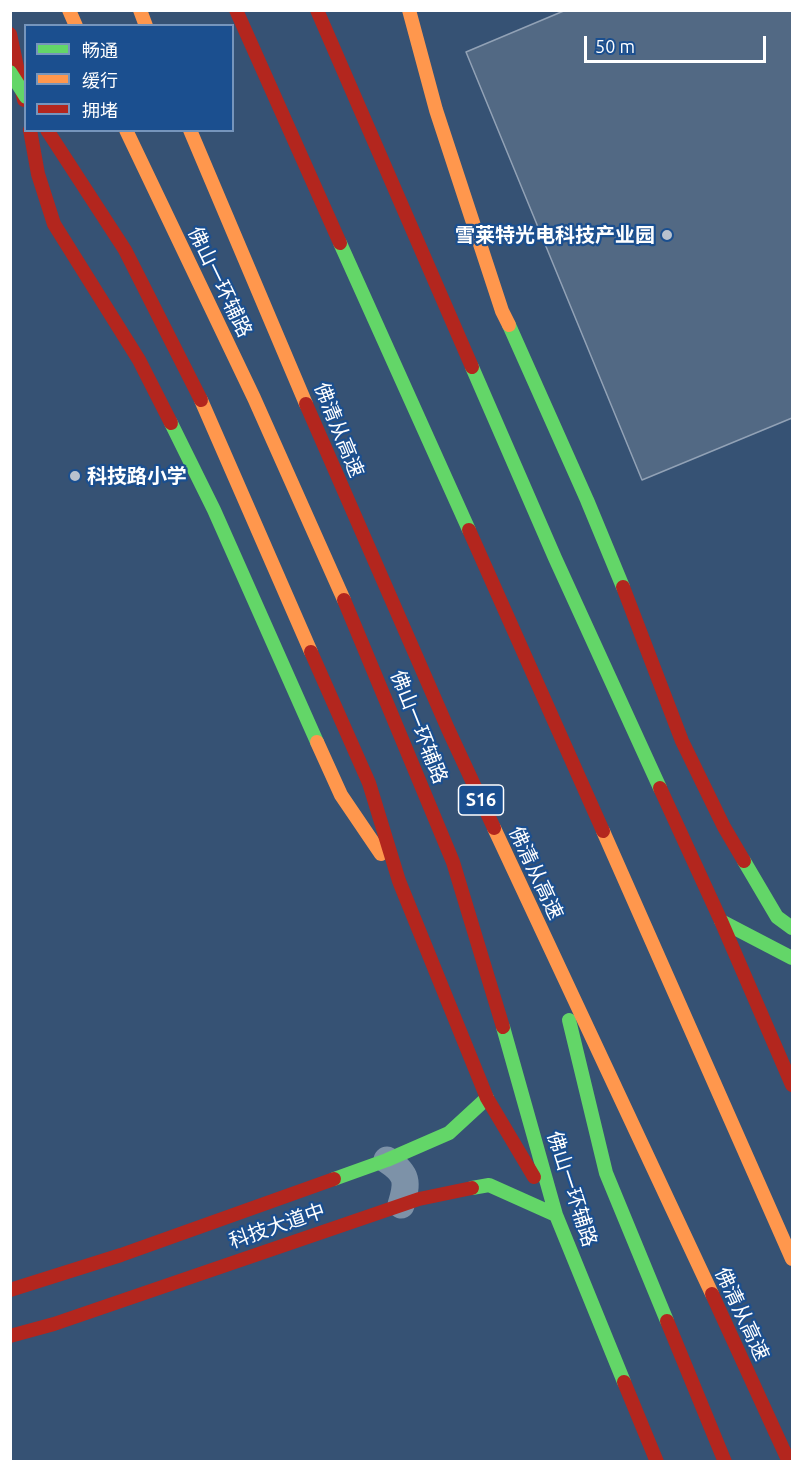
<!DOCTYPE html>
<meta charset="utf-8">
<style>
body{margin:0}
#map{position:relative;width:803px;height:1472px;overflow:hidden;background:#365274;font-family:Ubuntu,"Noto Sans SC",sans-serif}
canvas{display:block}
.frame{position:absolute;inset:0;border:12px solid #fff;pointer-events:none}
.legend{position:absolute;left:24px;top:24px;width:210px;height:108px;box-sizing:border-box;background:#1b4f8f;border:2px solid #7695bc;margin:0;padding:8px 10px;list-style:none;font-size:18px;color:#fff}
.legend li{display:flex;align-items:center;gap:12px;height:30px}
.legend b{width:30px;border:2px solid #7695bc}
.scale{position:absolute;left:584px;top:36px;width:182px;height:27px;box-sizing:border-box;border:3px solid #fff;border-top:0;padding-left:8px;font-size:18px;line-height:21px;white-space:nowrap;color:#fff;-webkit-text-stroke:4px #1b4f8f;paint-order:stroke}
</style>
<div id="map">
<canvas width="803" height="1472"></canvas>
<div class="frame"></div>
<ul class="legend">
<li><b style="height:8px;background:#63d668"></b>畅通</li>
<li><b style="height:8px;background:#ff974d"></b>缓行</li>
<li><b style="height:8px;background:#b3261e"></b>拥堵</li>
</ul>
<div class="scale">50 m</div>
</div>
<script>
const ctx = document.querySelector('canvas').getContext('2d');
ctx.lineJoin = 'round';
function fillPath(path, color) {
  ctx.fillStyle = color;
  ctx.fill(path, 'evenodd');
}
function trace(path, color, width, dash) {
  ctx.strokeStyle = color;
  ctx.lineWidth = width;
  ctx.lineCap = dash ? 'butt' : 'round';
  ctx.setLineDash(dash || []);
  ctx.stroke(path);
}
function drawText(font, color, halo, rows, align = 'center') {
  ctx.font = font + ' Ubuntu,"Noto Sans SC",sans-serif';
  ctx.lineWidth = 4.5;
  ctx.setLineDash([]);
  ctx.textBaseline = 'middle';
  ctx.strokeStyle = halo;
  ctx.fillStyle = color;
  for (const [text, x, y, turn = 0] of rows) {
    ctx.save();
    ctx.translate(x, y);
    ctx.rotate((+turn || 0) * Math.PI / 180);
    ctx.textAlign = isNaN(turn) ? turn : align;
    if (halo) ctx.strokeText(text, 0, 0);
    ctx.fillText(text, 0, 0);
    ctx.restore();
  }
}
const building = new Path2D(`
 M566,10h226v408l-150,62 -176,-428z`);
const street = new Path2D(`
 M387,1160c21,14 21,22 14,45`);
const fast = new Path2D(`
 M340,243l129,287
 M509,325l78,175 36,87
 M472,367l83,191 105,230
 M171,423l43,87 103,232
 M744,861l33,56 15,11
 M721,921l71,37
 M569,1020l37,153 61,148
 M503,1027l53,188 68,167
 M334,1179l53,-19 62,-27 38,-35
 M472,1188l17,-3 67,30`);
const slow = new Path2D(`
 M69,10l7,16
 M140,10l6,16
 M409,10l27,100 66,201 7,14
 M126,130l128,268 90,202
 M190,130l116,274
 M201,400l110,252
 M317,742l24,53 40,59
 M494,828l218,466
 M603,831l189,428`);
const jam = new Path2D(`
 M236,10l104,233
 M317,10l155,357
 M10,34l14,66
 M30,130l8,44 16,50 85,136 32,63
 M47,130l78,120 76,150
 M306,404l142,325 46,99
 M469,530l134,301
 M623,587l59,154 42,86 20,34
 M344,600l109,262 50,165
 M311,652l58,131 30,98 88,217 47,79
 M660,788l61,133 71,164
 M10,1290l111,-35 213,-76
 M712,1294l77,168
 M667,1321l58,141
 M10,1336l44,-12 365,-125 53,-11
 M624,1382l33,80`);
const fastBridge = new Path2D(`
 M10,72l16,25`);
const markers = [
 [667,235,6,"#b9c2ce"],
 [75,476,6,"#b9c2ce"]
];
const shields = [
 [481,800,45]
];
const shieldNames = [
 ["S16",481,800]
];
const poiNames = [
 ["雪莱特光电科技产业园",655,235],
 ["科技路小学",87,476,"left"]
];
const streetNames = [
 ["佛山一环辅路",220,282,64],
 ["佛清从高速",339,430,68],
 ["佛山一环辅路",419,727,68],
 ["佛清从高速",536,873,65],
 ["佛山一环辅路",572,1189,72],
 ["科技大道中",277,1226,-19],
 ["佛清从高速",742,1314,65]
];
fillPath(building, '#526984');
trace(building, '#92a2b6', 1.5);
trace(street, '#7d92a8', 27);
trace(fast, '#63d668', 14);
trace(slow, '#ff974d', 14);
trace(jam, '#b3261e', 14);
trace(fastBridge, '#63d668', 14);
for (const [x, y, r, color] of markers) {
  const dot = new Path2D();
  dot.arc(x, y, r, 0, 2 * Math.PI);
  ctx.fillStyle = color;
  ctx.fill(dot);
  trace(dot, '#1b4f8f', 2);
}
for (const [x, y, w] of shields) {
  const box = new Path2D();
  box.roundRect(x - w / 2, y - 15, w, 30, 4.5);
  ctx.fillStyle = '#1b4f8f';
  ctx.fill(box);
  trace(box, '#fff', 1.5);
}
drawText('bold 18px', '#fff', null, shieldNames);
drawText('bold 20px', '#fff', '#1b4f8f', poiNames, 'right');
drawText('20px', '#fff', '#1b4f8f', streetNames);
</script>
